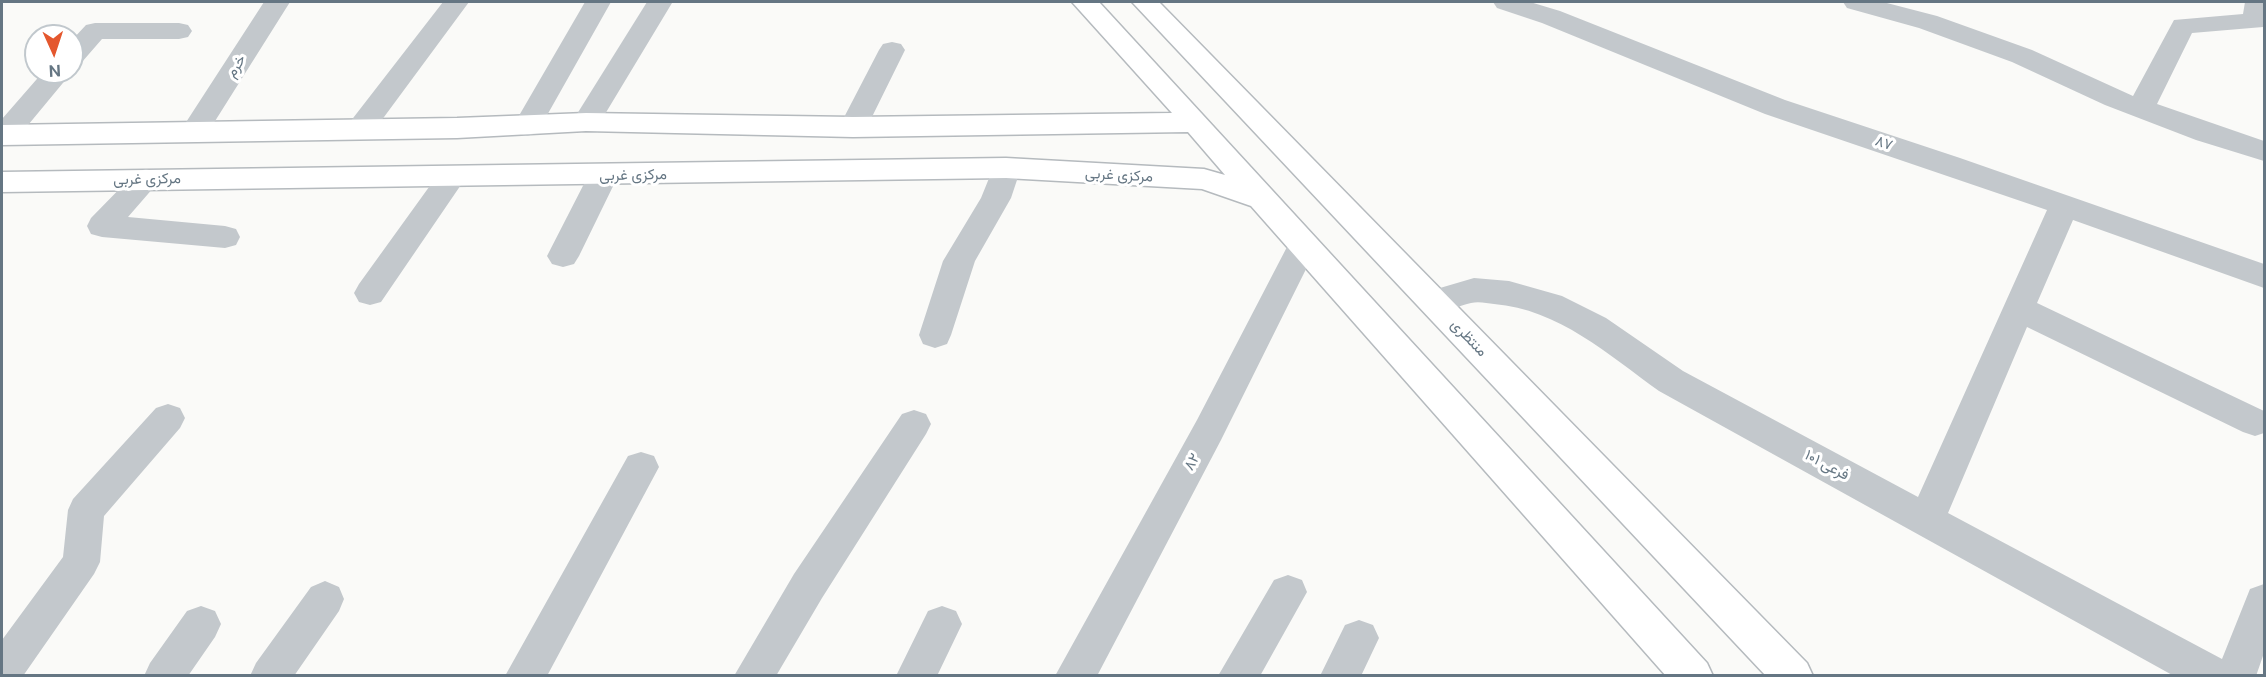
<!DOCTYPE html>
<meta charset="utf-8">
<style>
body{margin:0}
#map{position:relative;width:2266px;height:677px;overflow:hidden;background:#fafaf8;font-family:"Public Sans",sans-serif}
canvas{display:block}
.frame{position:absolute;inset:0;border:3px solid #657683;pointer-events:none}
.north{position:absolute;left:24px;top:24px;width:60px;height:60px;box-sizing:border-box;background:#fff;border:2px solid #c1c8cd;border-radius:50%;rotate:177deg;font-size:16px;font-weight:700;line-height:24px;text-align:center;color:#657683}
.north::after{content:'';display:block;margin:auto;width:21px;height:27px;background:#e4572e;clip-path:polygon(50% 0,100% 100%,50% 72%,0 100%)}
</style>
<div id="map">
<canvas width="2266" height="677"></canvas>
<div class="frame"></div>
<div class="north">N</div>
</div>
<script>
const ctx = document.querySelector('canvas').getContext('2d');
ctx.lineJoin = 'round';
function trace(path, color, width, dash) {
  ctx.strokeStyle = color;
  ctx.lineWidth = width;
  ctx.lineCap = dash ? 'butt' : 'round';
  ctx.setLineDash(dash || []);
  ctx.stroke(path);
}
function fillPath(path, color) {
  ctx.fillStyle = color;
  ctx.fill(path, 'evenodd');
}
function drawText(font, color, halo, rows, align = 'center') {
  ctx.font = font + ' "Public Sans",Vazirmatn,sans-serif';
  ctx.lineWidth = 6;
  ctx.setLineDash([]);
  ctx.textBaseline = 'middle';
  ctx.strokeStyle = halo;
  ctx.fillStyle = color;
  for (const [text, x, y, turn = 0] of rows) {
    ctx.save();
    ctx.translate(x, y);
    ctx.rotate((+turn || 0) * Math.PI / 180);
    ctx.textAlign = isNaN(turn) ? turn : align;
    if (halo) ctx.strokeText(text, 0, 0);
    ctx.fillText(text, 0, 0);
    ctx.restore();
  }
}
const minor = new Path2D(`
 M264,2h26l-85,135 -10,3 -10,-3 -4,-7z
 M443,2h26l-99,134 -10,3 -10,-3 -4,-7 4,-7z
 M585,2h26l-74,131 -10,3 -10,-3 -4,-7z
 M647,2l25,1 -76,126 -10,2 -10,-2 -4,-7z
 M1493,2h37l30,9 225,89 175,58 304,106v24l-191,-68 -36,83 227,108v22l-9,3 -12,-4 -216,-105 -79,186 274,146 28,-70 14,-5v69l-8,23h-82l-515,-285c-50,-36 -101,-82 -165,-87 -7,-1 -16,-3 -23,-1 -17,4 -31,13 -48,8l-5,-9 5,-9 51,-15 35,3 53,15 44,22 77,53 235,126 129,-287 -282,-96 -223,-91 -45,-15z
 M1843,2h40l54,14 95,34 101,46 41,-76 69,-6 2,-12h19l-1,25 -71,6 -35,71 107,37v20l-68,-21 -91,-35 -93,-43 -93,-34 -72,-20z
 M95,23h84l9,2 4,6 -4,6 -9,2h-77l-20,23 -10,3v-25l14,-15z
 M892,42l9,2 4,6 -38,77 -4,7 -10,3 -10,-3 -4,-7 40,-77 4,-6z
 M43,72h29l-58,70 -12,2v-25z
 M1006,158l10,3 5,7 -10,30 -36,63 -24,74 -4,9 -12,4 -12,-4 -4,-9 24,-74 38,-63 15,-37z
 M452,166l10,3 5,7 -86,126 -11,3 -11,-3 -5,-9 5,-9 83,-115z
 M603,166l10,3 5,7 -39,80 -5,8 -11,3 -11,-3 -5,-8 41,-80 5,-7z
 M146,169l10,3 5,7 -33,38 97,9 11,3 4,8 -4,8 -11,3 -123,-11 -11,-3 -4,-8 4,-8 45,-46z
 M1303,234l11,3 4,8 -97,195 -124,236h-42l142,-256 91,-175 4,-8z
 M168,404l12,4 5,10 -5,10 -76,88 -4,46 -6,12 -71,102h-21v-36l61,-83 5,-47 5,-11 83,-91z
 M914,410l12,4 5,10 -5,10 -104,164 -46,78h-42l60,-102 108,-160z
 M641,452l13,4 5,11 -112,209h-42l123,-220z
 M1288,575l14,5 5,12 -47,84h-42l56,-96z
 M325,581l14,6 5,12 -5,12 -45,65h-44l6,-13 55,-76z
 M201,606l14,5 6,13 -6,13 -27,39h-44l6,-13 37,-52z
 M942,606l14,5 6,13 -25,52h-41l32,-65z
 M1359,620l14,5 6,13 -18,38h-41l25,-51z`);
const major = new Path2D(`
 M1072,2h27l608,661 6,13h-47l-415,-470 -49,-17 -196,-11 -1004,14v-20l1004,-14 198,11 21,6 -37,-43 -335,5 -267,-6 -129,7 -455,7v-20l455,-7 129,-5 267,4 319,-4z
 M1132,2h27l648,661 6,13h-47z`);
const streetNames = [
 ["خرم",236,66,-57],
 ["۸۷",1884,143,18],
 ["مرکزی غربی",633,175,-1],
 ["مرکزی غربی",1119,175,3],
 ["مرکزی غربی",147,179,-1],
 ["منتظری",1469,338,46],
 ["۸۲",1192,462,-61],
 ["فرعی ۱۰۱",1827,465,28]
];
trace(major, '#b5babe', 3);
fillPath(minor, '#c3c8cc');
fillPath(major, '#fff');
drawText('15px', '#657683', '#fff', streetNames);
</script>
